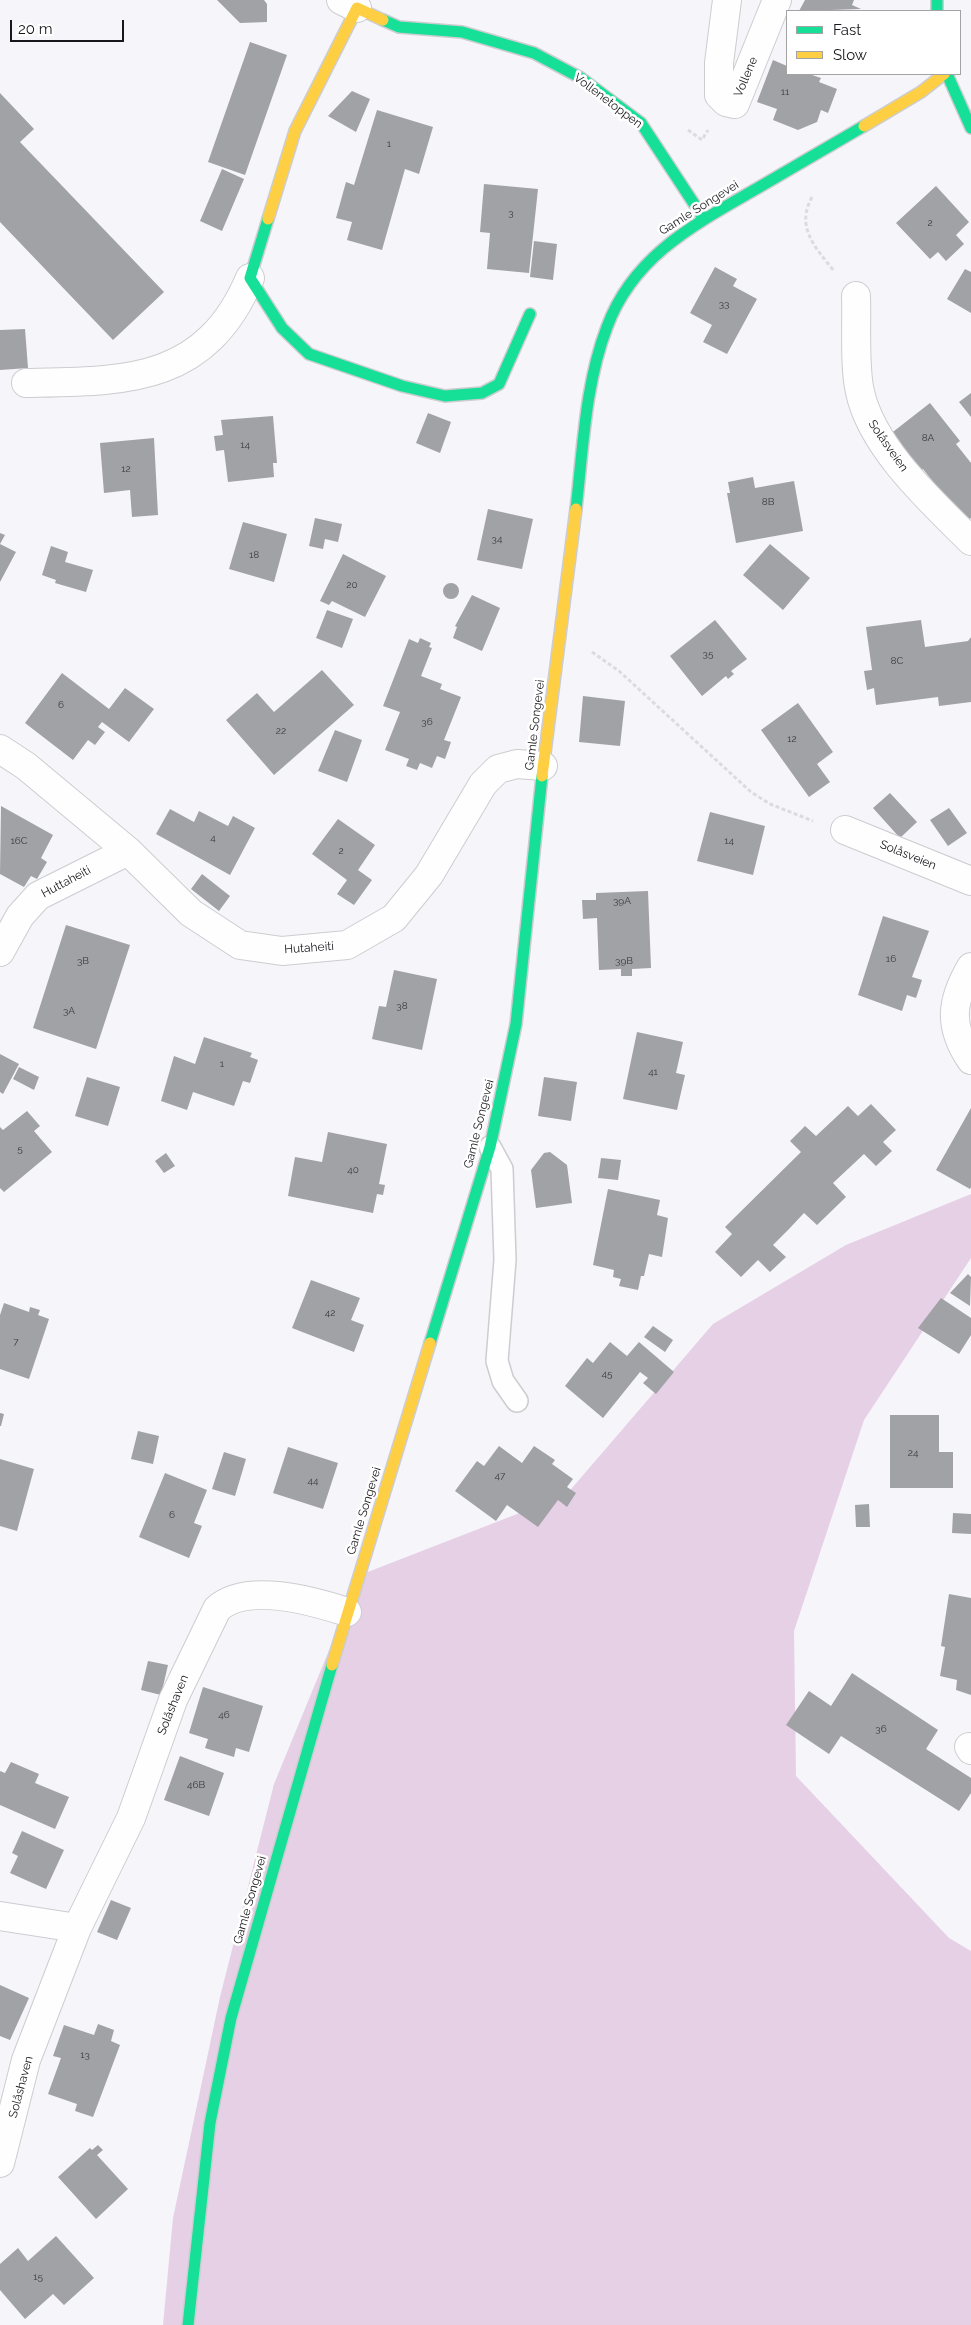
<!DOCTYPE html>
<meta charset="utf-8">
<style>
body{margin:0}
#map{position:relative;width:971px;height:2325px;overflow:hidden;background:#f5f5fa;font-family:Raleway,sans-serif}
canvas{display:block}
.legend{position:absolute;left:786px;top:10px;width:175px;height:65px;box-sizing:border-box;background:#fff;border:1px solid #a3a3a4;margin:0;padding:6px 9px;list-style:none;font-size:15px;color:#18181c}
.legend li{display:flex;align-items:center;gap:10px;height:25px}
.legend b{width:25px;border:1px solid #a3a3a4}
.scale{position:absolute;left:10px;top:20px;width:114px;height:22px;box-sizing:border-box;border:2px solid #18181c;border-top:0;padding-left:6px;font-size:15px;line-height:18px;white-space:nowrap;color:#18181c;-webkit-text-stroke:4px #fff;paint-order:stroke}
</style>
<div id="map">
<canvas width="971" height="2325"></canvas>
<ul class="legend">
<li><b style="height:6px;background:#16e098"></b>Fast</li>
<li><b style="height:6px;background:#ffcf43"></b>Slow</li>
</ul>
<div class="scale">20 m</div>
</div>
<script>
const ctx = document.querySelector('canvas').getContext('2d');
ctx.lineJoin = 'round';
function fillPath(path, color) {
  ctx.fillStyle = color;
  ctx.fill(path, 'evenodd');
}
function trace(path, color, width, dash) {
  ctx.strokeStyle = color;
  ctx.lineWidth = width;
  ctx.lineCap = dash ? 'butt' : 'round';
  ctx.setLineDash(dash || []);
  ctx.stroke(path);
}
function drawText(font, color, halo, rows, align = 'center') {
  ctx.font = font + ' Raleway,sans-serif';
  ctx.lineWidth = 5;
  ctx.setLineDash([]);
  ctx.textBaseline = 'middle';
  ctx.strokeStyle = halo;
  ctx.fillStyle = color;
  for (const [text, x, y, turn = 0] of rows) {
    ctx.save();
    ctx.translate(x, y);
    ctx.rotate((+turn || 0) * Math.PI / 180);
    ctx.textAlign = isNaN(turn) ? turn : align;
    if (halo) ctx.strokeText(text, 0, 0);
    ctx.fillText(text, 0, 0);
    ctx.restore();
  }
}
const green = new Path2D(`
 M971,1194v64l-107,162 -70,211 2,145 153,162 22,13v374h-808l10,-107 47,-221 54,-213 86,-209 206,-80 147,-171 133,-79z`);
const building = new Path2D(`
 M217,0h47l3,4v18l-27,1z
 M805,0h49l-2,5 9,4 -62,2z
 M250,42l37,13 -42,120 -37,-13z
 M773,60l14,6v8h22l12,4 -2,4 18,7 -9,24 -7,-3 -4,12 -19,8 -25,-10 4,-11 -20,-7z
 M352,91l18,8 -14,33 -28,-16z
 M0,93l34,36 -14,13 144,150 -51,48 -113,-118z
 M377,110l56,17 -14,47 -14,-5 -23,81 -35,-10 5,-18 -16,-4 10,-36 8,3z
 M222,169l22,10 -22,52 -22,-10z
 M484,184l54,5 -9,84 -42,-4 3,-36 -10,-1z
 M936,186l33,36 -13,13 8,9 -18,17 -8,-9 -8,7 -34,-36z
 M534,241l23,3 -4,36 -23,-3z
 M715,267l22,12 -4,7 24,13 -30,55 -24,-12 9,-17 -22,-12z
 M965,269l6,3v41l-24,-14z
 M25,329l3,39 -28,2v-40z
 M971,393v24l-12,-15z
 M930,403l30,38 -4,3 15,19v55l-6,4 -42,-53 -5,3 -29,-37z
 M428,413l23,9 -11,31 -24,-10z
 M273,416l4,47h-4l1,14 -46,5 -4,-32 -8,1 -2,-15 9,-1 -2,-15z
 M154,438l4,77 -26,2 -2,-27 -26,3 -4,-50z
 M753,477l2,11 39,-7 9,50 -67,12 -9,-50h3l-2,-11z
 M488,509l45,10 -11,50 -45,-9z
 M315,518l27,6 -4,18 -13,-3 -2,10 -14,-3z
 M243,522l44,12 -13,48 -45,-13z
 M0,533l5,2 -5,9 16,8 -16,30z
 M770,544l40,34 -27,32 -40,-35z
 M51,546l17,6 -3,10 28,8 -7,22 -31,-9 1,-3 -14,-5z
 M343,554l43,22 -21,41 -33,-16 -3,4 -9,-4z
 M443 591a8 8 0 1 1 16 0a8 8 0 1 1-16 0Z
 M472,595l28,13 -18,43 -29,-13 4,-11 -2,-1z
 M327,610l26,9 -11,29 -26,-10z
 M715,620l32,39 -16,12 3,3 -6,5 -2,-3 -24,20 -32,-40z
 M921,620l4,27 43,-6 3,-4v65l-32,4 -1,-9 -62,8 -2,-17 -7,2 -3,-19 8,-1 -6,-43z
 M420,638l11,5 -2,4 3,1 -11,28 21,8 -2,5 21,8 -17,43 7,2 -6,17 -8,-3 -5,12 -12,-5 -3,7 -11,-4 3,-7 -24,-9 15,-38 -17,-6 26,-67 9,4z
 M322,670l32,35 -80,70 -48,-55 31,-27 17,19z
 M62,673l47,36 16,-21 29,21 -25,33 -27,-20 -4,5 7,5 -10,13 -7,-5 -15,20 -48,-37z
 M583,696l42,5 -5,45 -41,-4z
 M798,703l35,49 -16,12 13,18 -21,15 -48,-67z
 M335,730l27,10 -15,42 -29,-11z
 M890,793l27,29 -17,16 -27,-30z
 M1,806l52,29 -12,23 6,4 -10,17 -6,-3 -7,11 -24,-13z
 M949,808l18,25 -19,13 -18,-26z
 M170,809l24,13 5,-11 29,15 5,-10 22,12 -25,47 -74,-41z
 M710,812l55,14 -12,49 -56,-14z
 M338,819l37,26 -17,25 14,10 -18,25 -17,-11 10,-14 -35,-26z
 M202,874l28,22 -11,15 -28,-22z
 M648,891l3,77 -19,1v7h-11v-7l-22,1 -2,-52 -14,1 -1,-19h14v-7z
 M883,916l46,15 -17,46 10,3 -6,18 -9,-3 -5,16 -44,-16z
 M66,925l64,20 -34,104 -63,-21z
 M394,970l43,9 -15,71 -50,-11 7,-33 7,1z
 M637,1032l46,10 -7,31 9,2 -8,35 -54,-11z
 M204,1037l48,16 -2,4 8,3 -8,23 -7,-2 -9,25 -41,-14 -6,18 -26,-9 13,-45 21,8z
 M0,1054l19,10 -16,30 -3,-2z
 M19,1067l20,10 -5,13 -21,-11z
 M87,1077l33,10 -12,39 -33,-10z
 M544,1077l33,5 -6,39 -33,-5z
 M871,1104l25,26 -13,12 9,9 -16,15 -12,-12 -31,29 13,14 -29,28 -13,-12 -15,16 -16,16 13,12 -16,15 -12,-12 -17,17 -26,-25 17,-18 -7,-7 76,-75 -11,-11 15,-15 11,10 32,-30 10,10z
 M971,1108v79l-1,2 -34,-19z
 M27,1111l13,15 -6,5 18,21 -48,40 -4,-4v-61l3,3z
 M328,1132l59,12 -8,40 6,1 -2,10 -6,-1 -4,19 -85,-17 7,-39 27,5z
 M550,1152l17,13 5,38 -36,5 -5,-38 13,-17z
 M166,1153l9,13 -11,7 -9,-12z
 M601,1158l20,2 -3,20 -20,-2z
 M608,1189l52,11 -3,15 11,3 -6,39 -13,-3 -5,22h-3l-3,14 -19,-4 2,-7 -8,-2 1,-7 -21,-5z
 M968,1274l3,3 -1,29 -20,-13z
 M311,1280l49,18 -9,22 13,5 -10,27 -62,-24z
 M941,1298l30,20v17l-12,19 -41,-26z
 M4,1303l25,9 1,-5 10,3 -2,5 11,4 -20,60 -29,-10v-54z
 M653,1326l20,14 -8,12 -21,-15z
 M610,1342l17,14 12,-14 35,30 -18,22 -13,-11 5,-5 -8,-6 -37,46 -38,-32 22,-28 6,5z
 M0,1413l4,1 -3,12h-1z
 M890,1415h49v37h14v36h-63z
 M138,1431l21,5 -6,28 -22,-5z
 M499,1446l23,17 12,-17 21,14 -3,4 21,15 -6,8 9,6 -9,14 -9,-7 -20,27 -31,-22 -11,16 -41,-30 22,-30 7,5z
 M288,1447l50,16 -15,46 -50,-16z
 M224,1452l22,7 -11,37 -23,-7z
 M0,1459l34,10 -17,62 -17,-5z
 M165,1473l42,17 -13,33 8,3 -13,32 -50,-21z
 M869,1504l1,23h-14l-1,-22z
 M953,1513l18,1v20l-19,-1z
 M949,1594l22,4v97l-15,-5 1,-10 -17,-4 5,-29 -4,-1z
 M148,1661l20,4 -7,30 -20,-5z
 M852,1673l86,57 -12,19 45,29v15l-12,18 -118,-75 -12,18 -43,-29 23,-34 22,15z
 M203,1687l60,19 -14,46 -13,-4 -2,9 -29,-9 3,-9 -19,-6z
 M180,1756l44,17 -15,43 -45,-16z
 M11,1762l28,12 -4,9 34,14 -14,32 -55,-24v-34l5,2z
 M22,1831l42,19 -18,39 -36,-16 8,-17 -6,-3z
 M111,1900l20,8 -14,32 -20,-8z
 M0,1985l29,13 -19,42 -10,-4z
 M98,2024l16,6 -3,11 9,4 -27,72 -18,-6 2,-7 -29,-10 13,-36 -8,-2 11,-31 30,10z
 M98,2145l5,5 -6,5 31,34 -32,30 -38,-42 32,-29 2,2z
 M56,2236l38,42 -30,27 -11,-11 -28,25 -25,-29v-26l18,-16 10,13z`);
const path = new Path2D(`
 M688,130l14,10 6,-10
 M812,197c-17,31 4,51 22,74
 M592,652l27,19 132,121 19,12 43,17`);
const lane = new Path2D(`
 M490,1147l12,22 3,91 -8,101 6,20 14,20`);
const street = new Path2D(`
 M341,0l16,8
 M727,0l-8,63v32l7,7 9,2 42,-104
 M856,296c1,28 -2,71 4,96 12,56 72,110 111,149
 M26,383c99,-2 179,1 224,-105
 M0,749l26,17 102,85 63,62 49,32 42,6 65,-6 47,-27 35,-43 54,-91 15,-15 19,-5 26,2
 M845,830l126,51
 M0,952l20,-36 18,-20 90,-45
 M971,967c-20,34 -23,59 0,93
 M969,1747l2,3
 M0,1916l77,12
 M0,2163l26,-103 51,-132 54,-110 42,-118 44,-91c29,-27 96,-8 130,3`);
const fast = new Path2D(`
 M937,0v11
 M383,20l16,7 63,5 72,21 47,25 60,45 63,96
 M947,74l24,54
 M268,219l-18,59 32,50 27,26 93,32 43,10 37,-3 17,-9 31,-70
 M576,509c7,-60 9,-125 31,-182 26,-71 88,-103 149,-138 36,-21 72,-42 108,-63
 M430,1343l60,-196 26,-123 26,-248
 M188,2325l22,-202 21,-105 101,-353`);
const slow = new Path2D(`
 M864,126l57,-34 23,-18
 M268,219l27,-88 62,-123 26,12
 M542,776l34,-267
 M332,1665l98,-322`);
const numberNames = [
 ["11",785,92],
 ["1",389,144],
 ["3",511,213],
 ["2",930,223],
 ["33",724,304],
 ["8A",928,438],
 ["14",245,445],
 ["12",126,469],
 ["8B",768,502],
 ["34",497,539],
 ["18",254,555],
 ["20",352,585],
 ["35",708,654],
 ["8C",897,661],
 ["6",61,705],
 ["36",427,722],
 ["22",281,731],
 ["12",792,739],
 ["4",213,838],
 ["16C",19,841],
 ["14",729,841],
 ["2",341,851],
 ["39A",622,901],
 ["16",891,959],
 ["3B",83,961],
 ["39B",624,961],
 ["38",402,1006],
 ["3A",69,1011],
 ["1",222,1064],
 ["41",653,1072],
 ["5",20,1149],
 ["40",353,1170],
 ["42",330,1313],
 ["7",16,1342],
 ["45",607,1374],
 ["24",913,1453],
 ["47",500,1476],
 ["44",313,1481],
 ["6",172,1515],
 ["46",224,1715],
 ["36",881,1729],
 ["46B",196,1785],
 ["13",85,2055],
 ["15",38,2277]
];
const streetNames = [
 ["Vollene",746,77,-67],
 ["Vollenetoppen",608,101,37],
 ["Gamle Songevei",699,208,-32],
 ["Solåsveien",888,446,55],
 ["Gamle Songevei",535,725,-83],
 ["Solåsveien",908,855,22],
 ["Huttaheiti",66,882,-28],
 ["Hutaheiti",309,948,-4],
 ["Gamle Songevei",479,1124,-76],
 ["Gamle Songevei",364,1511,-73],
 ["Solåshaven",173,1705,-68],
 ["Gamle Songevei",250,1900,-74],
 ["Solåshaven",21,2087,-75]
];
fillPath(green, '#e6d0e6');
fillPath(building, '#a1a2a6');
trace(lane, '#cdcdd1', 24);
trace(street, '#cdcdd1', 30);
trace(fast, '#cdcdd1', 14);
trace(slow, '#cdcdd1', 14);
trace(path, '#dcdcdf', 3, [4, 2.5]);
trace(lane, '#fefefe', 21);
trace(street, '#fefefe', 28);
trace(fast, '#16e098', 11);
trace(slow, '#ffcf43', 11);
drawText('10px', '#3a3a3e', null, numberNames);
drawText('12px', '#18181c', '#fff', streetNames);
</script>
